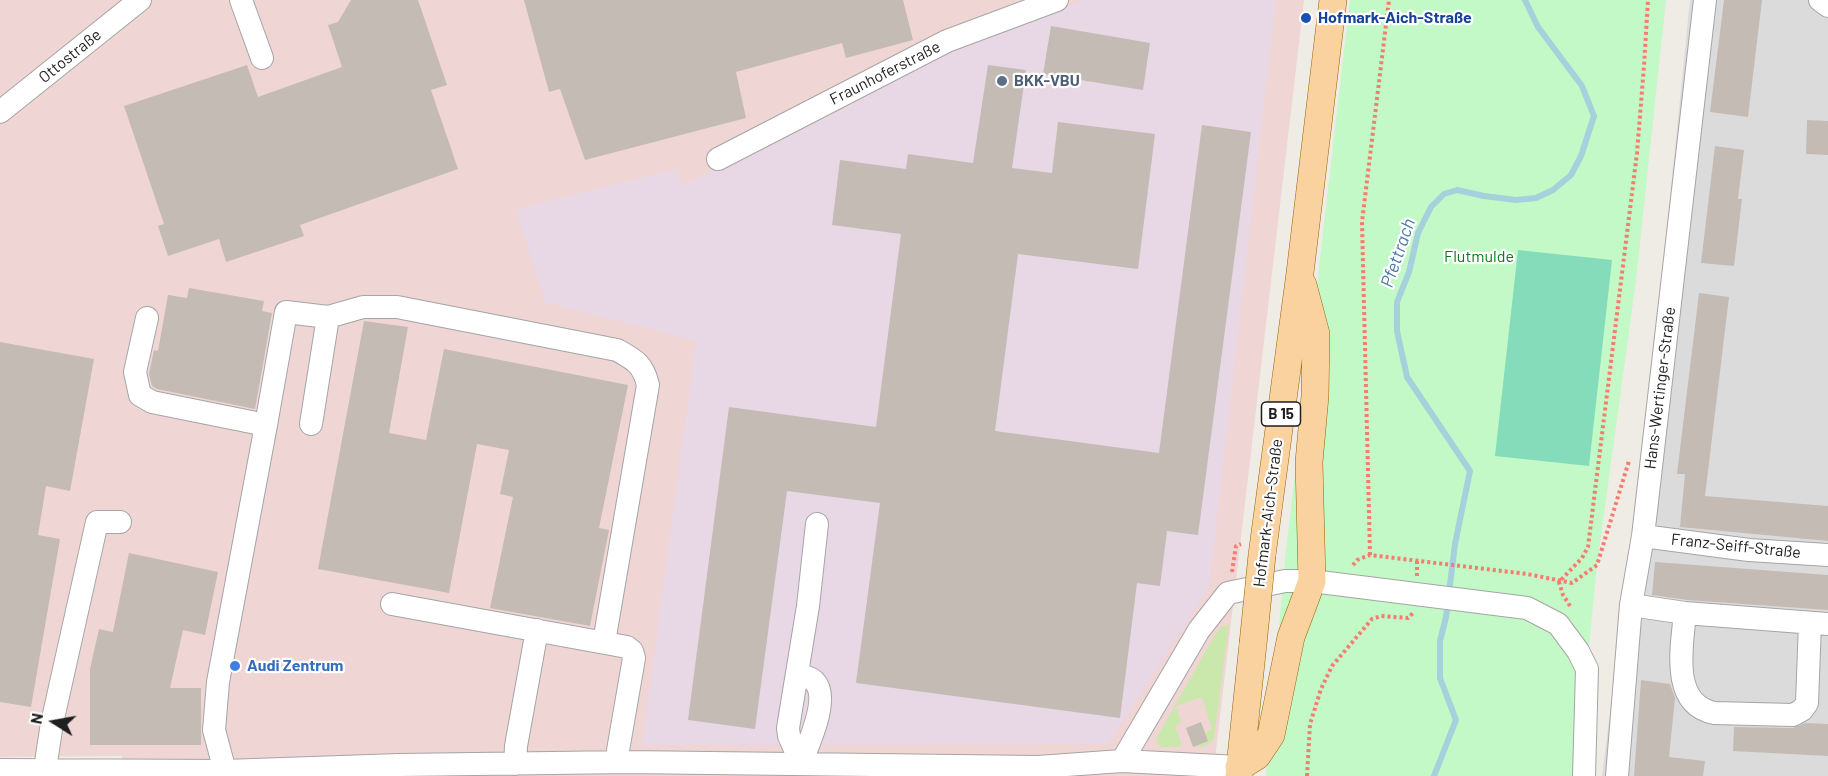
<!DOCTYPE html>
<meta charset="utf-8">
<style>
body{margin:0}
#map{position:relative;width:1828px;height:776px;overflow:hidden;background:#efebe5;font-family:Barlow,sans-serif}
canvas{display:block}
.north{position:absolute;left:24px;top:692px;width:60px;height:60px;-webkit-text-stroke:4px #fff;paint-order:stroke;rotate:281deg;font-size:16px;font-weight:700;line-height:24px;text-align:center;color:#1e1e1e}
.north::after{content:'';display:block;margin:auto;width:21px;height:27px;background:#1e1e1e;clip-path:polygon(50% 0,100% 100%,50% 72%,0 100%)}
</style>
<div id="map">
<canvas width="1828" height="776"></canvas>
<div class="north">N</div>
</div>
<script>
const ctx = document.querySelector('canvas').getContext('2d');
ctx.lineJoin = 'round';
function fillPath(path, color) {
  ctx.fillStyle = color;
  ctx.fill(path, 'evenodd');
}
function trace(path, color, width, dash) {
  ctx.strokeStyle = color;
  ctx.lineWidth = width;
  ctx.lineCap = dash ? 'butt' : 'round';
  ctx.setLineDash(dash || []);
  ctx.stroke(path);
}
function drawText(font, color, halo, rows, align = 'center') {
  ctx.font = font + ' Barlow,sans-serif';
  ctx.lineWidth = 4.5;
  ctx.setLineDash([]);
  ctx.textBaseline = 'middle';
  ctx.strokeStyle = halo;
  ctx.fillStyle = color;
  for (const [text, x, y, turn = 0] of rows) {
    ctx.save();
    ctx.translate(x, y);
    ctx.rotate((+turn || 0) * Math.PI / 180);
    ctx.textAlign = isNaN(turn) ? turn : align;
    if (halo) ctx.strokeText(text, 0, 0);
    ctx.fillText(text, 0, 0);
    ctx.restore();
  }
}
const residential = new Path2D(`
 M1690,0h138v776h-226l47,-370z`);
const commercial = new Path2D(`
 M0,0h1304l-91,776h-1089l-2,-20 -122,1z`);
const industrial = new Path2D(`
 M1083,0h193l-67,587 -101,157 -466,1 54,-404 -151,-39 -29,-93 161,-40 6,17 217,-113z`);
const grass = new Path2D(`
 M1229,624l-15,114c-6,9 -11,9 -21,9l15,-6 -3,-9 7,-3 -10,-32 -26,9 5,17 -6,3 6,17 -1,4h-20l-4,-8 59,-104 6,-8z`);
const park = new Path2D(`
 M1350,0h316l-30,280 -39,285 -21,211h-310l19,-216z`);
const pitch = new Path2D(`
 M1518,250l94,10 -23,206 -94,-10z`);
const stream = new Path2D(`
 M1434,776l22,-56 -16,-42v-37l6,-24 9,-73 15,-73 -63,-94 -10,-46v-29l12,-30 9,-39 13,-26 13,-13 13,-4 27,6 32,4 20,-2 17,-8 18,-15 10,-19 13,-40 -12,-30 -44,-59 -13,-27`);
const building = new Path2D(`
 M351,0h67l29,85 -16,5 27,79 -158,56 4,11 -78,26 -7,-23 -51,17 -10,-30 6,-2 -40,-118 123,-41 11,32 84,-30 -14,-42 10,-3z
 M524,0h379l10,40 -67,18 -4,-15 -106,29 10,46 -161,42 -25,-71 -11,3z
 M1724,0h38l-14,117 -38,-5z
 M1051,26l99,17 -7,47 -100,-16z
 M988,65l38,5 -14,98 40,5 6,-51 97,12 -17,135 -120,-15 -23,177 164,22 43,-328 49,7 -53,403 -31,-4 -7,55 -23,-3 -17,135 -264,-35 24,-180 -93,-12 -32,238 -67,-9 41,-313 147,20 25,-193 -69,-9 8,-65 66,9 2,-15 65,9z
 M1807,120l21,1v34l-22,-1z
 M1715,146l29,4 -6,49h4l-8,67 -33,-3z
 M189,288l75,13 -2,10 10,2 -17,96 -98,-20 -5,-3 -3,-12 5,-24 4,1 10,-56 19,3z
 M1699,293l30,4 -24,199 123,10v35l-148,-14 5,-53h-8z
 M364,321l44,6 -19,106 37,7 18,-91 184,36 -29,143 10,2 -19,96 -100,-18 23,-111 -13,-3 9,-44 -32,-6 -28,149 -131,-24z
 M0,342l94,17 -24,132 -24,-5 -8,49 22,4 -29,168 -31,-5z
 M129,553l89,19 -13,63 -22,-5 -13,58h31v57h-111v-76l9,-40 14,3z
 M1655,562l173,13v35l-141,-10 -35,-5z
 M1641,680l29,4 5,14 -6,59 36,4 -2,15h-69z
 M1201,722l7,19 -15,6 -7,-19z
 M1806,723l22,1v32l-95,-5 1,-24 59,1z`);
const path = new Path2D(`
 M1370,555l-8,-333 27,-222
 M1353,565l4,-5 13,-5 157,19 45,9 25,-18 32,-104
 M1232,572l4,-26 5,-2
 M1417,576v-15
 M1570,606l-7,-11 -4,-13 23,-24 6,-11 49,-394 7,-87 4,-66
 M1307,776l3,-52 11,-35 11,-23 40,-47 9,-3 27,2 5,-5`);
const minor = new Path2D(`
 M241,0l21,58
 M1820,0l8,6
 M0,112l140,-112
 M718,159l229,-118 110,-41
 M328,317l35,-10h34l220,43c18,10 26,14 31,35l-44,257
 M147,318l-12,54 5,23 12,7 114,23 -48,257 -4,48 11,41
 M266,425l20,-113 42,5 -17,107
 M1643,536l106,14 79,5
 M392,604l235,43 5,4 2,7 -18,104
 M1631,605l54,8 143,11
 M1685,613c-3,33 -15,91 29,100l79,2 9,-5 5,-7 3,-80
 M797,674c5,2 13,3 17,7 17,16 -6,64 -13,82
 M1122,761l77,-131 29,-37 57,-12h27l215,27 31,16 20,27 9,18 -3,107
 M801,763l-12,-27 -1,-8 20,-122 9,-82
 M515,764l1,-18 21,-116
 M45,769l7,-46 45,-201h23
 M0,770l225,1 174,-6 229,-3 410,5 84,-6 117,6
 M1617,776l14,-171 12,-69 62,-536`);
const major = new Path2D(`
 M1262,555l38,-282 33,-273
 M1239,767l18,-11 14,-21 20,-98 21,-56 -3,-119 6,-66 1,-62 -13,-49
 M1239,776l14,-132`);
const majorBridge = new Path2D(`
 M1253,644l9,-89`);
const markers = [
 [1306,18,6,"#1a4fb4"],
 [1002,81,6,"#5c6f8a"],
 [235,666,6,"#3f7fe0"]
];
const shields = [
 [1281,414,39]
];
const shieldNames = [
 ["B 15",1281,414]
];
const transitNames = [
 ["Hofmark-Aich-Straße",1318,18]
];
const streetNames = [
 ["Ottostraße",70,56,-39],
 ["Fraunhoferstraße",885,73,-27],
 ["Hans-Wertinger-Straße",1660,388,-83],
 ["Hofmark-Aich-Straße",1268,513,-83],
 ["Franz-Seiff-Straße",1736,546,6]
];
const serviceNames = [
 ["BKK-VBU",1014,81]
];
const parkNames = [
 ["Flutmulde",1479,257]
];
const shopNames = [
 ["Audi Zentrum",247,666]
];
const waterNames = [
 ["Pfettrach",1398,253,-71]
];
fillPath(residential, '#dcdbdb');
fillPath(commercial, '#efd5d4');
fillPath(industrial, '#e8d7e5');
fillPath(grass, '#cae8ac');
fillPath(park, '#c3f8c7');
fillPath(pitch, '#85dcba');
trace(stream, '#a6d0dc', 6);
fillPath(building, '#c4bbb4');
trace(minor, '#a5a5a5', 24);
trace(major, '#956404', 28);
trace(path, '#f67c6f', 4, [3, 3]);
trace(minor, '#fff', 22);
trace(major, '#f9d29f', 27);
trace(majorBridge, '#956404', 28, []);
trace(majorBridge, '#f9d29f', 27);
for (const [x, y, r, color] of markers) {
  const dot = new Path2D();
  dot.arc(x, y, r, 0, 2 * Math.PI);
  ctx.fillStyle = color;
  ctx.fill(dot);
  trace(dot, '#fff', 2);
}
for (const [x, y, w] of shields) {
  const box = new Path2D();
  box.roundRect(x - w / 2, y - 12, w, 24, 4.5);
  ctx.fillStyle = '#fff';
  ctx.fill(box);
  trace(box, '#1e1e1e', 1.5);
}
drawText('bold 15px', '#1e1e1e', null, shieldNames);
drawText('bold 16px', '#164399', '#fff', transitNames, 'left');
drawText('16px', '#1e1e1e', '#fff', streetNames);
drawText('bold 16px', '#4e5e75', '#fff', serviceNames, 'left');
drawText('16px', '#0e7a17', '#fff', parkNames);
drawText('bold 16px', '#366cbe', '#fff', shopNames, 'left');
drawText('italic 18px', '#4a78a4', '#fff', waterNames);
</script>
